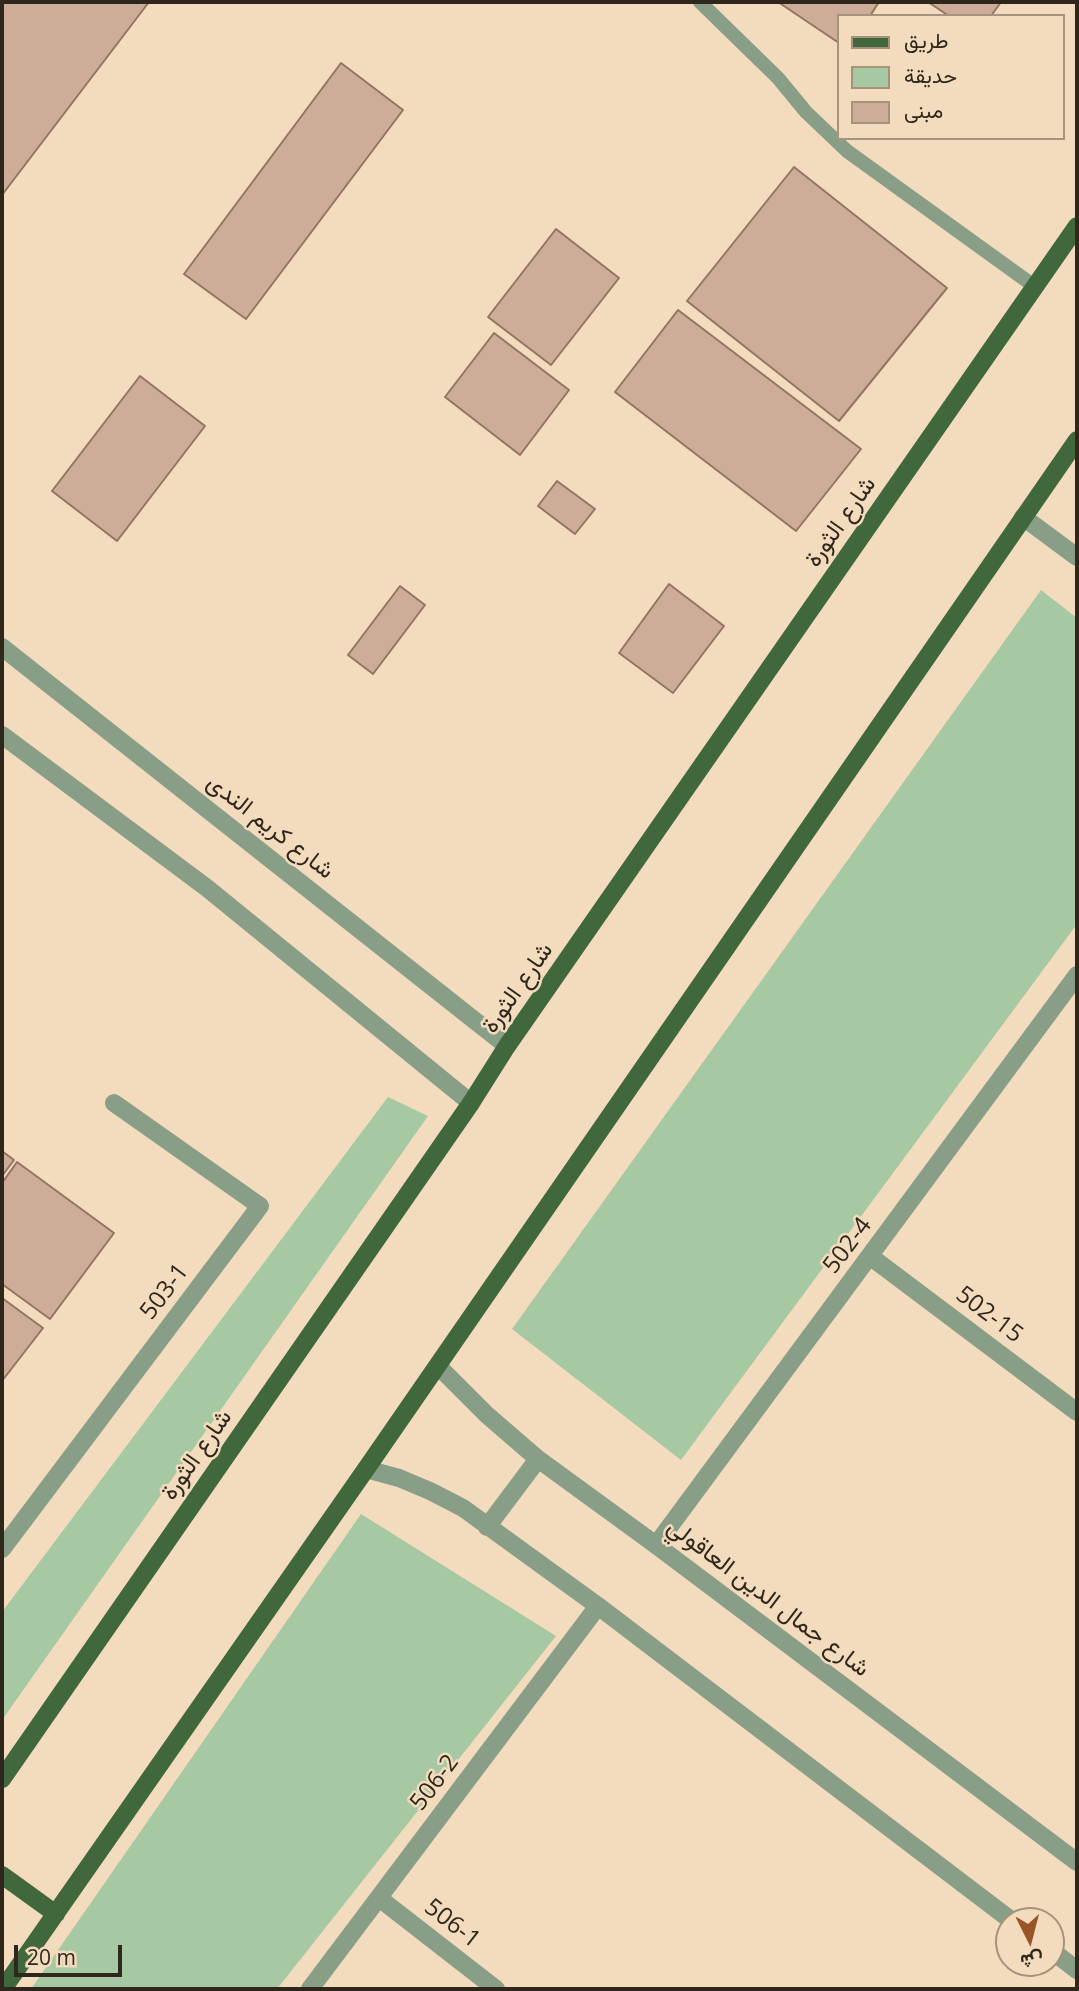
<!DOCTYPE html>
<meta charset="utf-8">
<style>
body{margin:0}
#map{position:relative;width:1079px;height:1991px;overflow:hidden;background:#f3dbbd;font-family:"Open Sans",Vazirmatn,sans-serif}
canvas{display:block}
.frame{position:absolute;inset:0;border:4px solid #30271c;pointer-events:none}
.legend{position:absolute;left:837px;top:14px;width:228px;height:126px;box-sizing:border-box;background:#f3dbbd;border:2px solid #a5937d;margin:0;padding:9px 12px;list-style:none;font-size:21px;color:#30271c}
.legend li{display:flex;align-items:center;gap:14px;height:35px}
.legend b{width:35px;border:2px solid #a5937d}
.north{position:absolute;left:995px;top:1907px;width:70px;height:70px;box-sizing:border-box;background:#f3dbbd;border:2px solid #a5937d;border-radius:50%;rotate:174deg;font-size:19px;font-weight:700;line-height:28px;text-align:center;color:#30271c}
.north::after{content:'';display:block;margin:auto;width:24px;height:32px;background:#995428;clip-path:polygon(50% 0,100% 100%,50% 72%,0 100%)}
.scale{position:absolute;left:14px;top:1945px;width:108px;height:32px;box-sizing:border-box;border:4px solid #30271c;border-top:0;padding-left:9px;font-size:21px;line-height:24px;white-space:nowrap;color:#30271c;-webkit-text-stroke:5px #f3dbbd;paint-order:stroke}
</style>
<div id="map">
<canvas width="1079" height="1991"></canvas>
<div class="frame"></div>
<ul class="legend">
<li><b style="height:9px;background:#40683c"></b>طريق</li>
<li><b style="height:19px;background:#a6c9a3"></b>حديقة</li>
<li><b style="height:19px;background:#cdad98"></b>مبنى</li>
</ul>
<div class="north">ش</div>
<div class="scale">20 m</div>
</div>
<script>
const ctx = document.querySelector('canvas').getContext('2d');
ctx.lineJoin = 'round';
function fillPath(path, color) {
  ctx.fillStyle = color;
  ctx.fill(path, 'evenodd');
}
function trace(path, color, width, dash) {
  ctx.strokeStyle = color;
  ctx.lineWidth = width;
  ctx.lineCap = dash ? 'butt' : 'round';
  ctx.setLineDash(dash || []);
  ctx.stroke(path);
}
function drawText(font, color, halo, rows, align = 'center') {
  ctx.font = font + ' "Open Sans",Vazirmatn,sans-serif';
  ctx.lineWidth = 5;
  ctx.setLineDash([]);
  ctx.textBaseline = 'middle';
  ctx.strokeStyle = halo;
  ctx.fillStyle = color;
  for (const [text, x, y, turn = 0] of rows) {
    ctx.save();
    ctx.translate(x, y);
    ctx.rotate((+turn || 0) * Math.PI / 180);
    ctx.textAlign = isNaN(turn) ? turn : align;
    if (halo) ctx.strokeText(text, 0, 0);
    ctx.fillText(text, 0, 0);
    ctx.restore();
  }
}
const green = new Path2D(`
 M1041,590l36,28v306l-396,536 -169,-131z
 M388,1097l40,19 -426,604v-108z
 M361,1514l195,122 -279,353h-246z`);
const building = new Path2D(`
 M2,2h147l-147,193z
 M778,2h101l-9,14h-31v27z
 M928,2h73l-10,14h-42z
 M341,63l62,47 -157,209 -62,-45z
 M794,167l153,121 -108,133 -152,-120z
 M556,229l63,49 -68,87 -63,-48z
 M678,310l183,139 -65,82 -181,-139z
 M494,333l75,57 -49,65 -75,-58z
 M140,376l65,50 -88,115 -65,-50z
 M557,481l38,28 -20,25 -37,-28z
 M669,584l55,42 -51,67 -54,-40z
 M400,586l25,19 -52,69 -25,-19z
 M2,1151l12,9 -12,16z
 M17,1162l97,71 -64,86 -48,-35v-101z
 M2,1298l41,30 -41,53z`);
const service = new Path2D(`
 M700,2l78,76 28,34 41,39 187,135`);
const minor = new Path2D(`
 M1023,517l54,40
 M2,647l505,399
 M2,735l205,153 264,215
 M871,1257l206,155
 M656,1545l421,-570
 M2,1549l258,-343 -146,-103
 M379,1898l117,91
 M310,1989l288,-383`);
const tertiary = new Path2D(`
 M438,1366l49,49 51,44 118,86 421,317
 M366,1469l33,9 31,13 33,17 135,98 414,315
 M487,1527l51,-68
 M1051,1950l26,20`);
const primary = new Path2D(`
 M2,1779l469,-676 36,-57 570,-820
 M2,1875l54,39
 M3,1989l363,-520 711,-1029`);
const streetNames = [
 ["شارع الثورة",841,522,-55],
 ["شارع كريم الندى",270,827,38],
 ["شارع الثورة",518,988,-55],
 ["502-4",848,1246,-53],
 ["503-1",165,1292,-53],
 ["502-15",989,1315,37],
 ["شارع الثورة",197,1455,-55],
 ["شارع جمال الدين العاقولي",768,1598,37],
 ["506-2",435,1783,-53],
 ["506-1",452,1924,38]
];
fillPath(green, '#a6c9a3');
fillPath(building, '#cdad98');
trace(building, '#937561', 2);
trace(service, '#899e86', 14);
trace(minor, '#899e86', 18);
trace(tertiary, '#899e86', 18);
trace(primary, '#40683c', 18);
drawText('24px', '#30271c', '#f3dbbd', streetNames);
</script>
